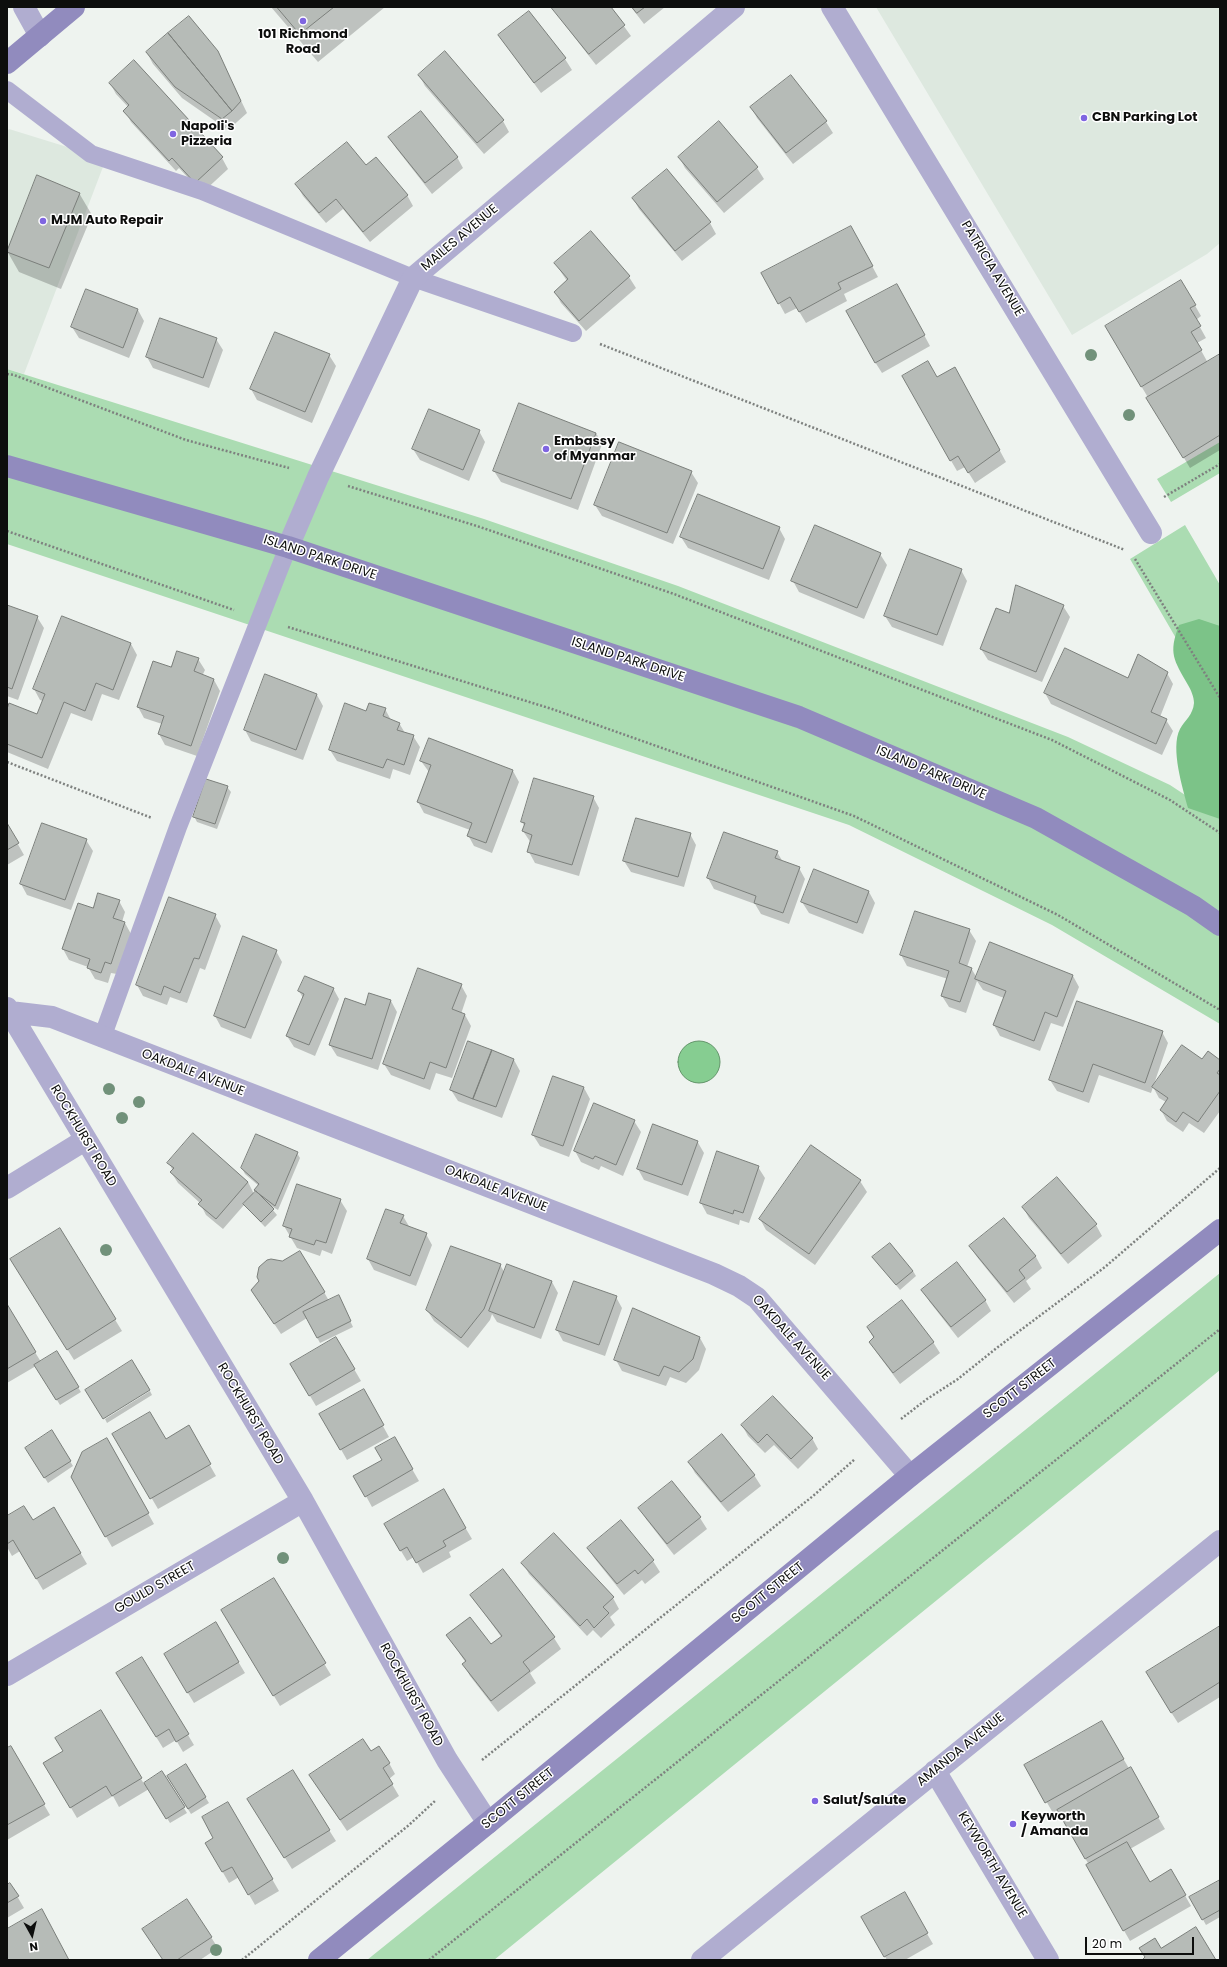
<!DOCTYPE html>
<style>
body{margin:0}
#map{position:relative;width:1227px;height:1967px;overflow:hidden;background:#eef3ef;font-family:Poppins,sans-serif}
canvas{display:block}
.frame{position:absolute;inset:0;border:8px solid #0d0e0d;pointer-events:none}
.north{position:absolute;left:12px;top:1915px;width:40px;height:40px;-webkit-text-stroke:3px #fff;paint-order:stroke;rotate:172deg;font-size:11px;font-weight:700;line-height:16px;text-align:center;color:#0d0e0d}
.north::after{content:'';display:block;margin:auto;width:14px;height:18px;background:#0d0e0d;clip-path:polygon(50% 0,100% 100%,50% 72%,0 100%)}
.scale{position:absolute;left:1085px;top:1937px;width:109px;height:18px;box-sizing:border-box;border:2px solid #0d0e0d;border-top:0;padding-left:5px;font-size:12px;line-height:14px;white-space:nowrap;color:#0d0e0d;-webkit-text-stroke:3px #fff;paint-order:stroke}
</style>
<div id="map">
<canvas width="1227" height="1967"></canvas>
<div class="frame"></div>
<div class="north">N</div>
<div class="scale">20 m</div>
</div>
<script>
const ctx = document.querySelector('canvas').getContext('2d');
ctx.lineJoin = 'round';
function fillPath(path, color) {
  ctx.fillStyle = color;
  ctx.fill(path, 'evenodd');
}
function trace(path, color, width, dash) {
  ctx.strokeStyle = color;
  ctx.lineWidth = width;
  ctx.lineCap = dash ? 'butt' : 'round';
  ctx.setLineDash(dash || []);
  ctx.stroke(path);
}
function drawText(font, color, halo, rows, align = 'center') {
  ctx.font = font + ' Poppins,sans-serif';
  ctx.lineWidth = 3;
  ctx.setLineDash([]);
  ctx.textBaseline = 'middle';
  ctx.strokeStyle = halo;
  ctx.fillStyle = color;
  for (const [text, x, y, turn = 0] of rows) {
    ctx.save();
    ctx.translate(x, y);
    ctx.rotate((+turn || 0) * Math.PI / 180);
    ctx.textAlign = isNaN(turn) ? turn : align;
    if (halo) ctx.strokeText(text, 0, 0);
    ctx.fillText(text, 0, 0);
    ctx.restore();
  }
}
const built = new Path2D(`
 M876,7h344v236l-13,11 -135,81z
 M9,129l97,30 -82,215 -17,-5v-238z`);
const green = new Path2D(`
 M7,369l477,150 194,67 390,151 102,48 50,33v206l-168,-99 -203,-100 -842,-281z
 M1220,442v31l-49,29 -14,-23z
 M1185,525l35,60v129l-90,-155z
 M1220,1273v97l-726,590h-127z`);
const forest = new Path2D(`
 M1199,619l21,7v193l-32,-11c-5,-19 -18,-60 -8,-79 5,-9 13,-14 14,-26 0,-6 -3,-13 -6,-18 -14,-25 -20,-31 -9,-60z`);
const water = new Path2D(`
 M678 1062a21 21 0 1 1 42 0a21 21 0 1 1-42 0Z`);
const shadow = new Path2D(`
 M271,7h114l-67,55z
 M551,7h59l21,29 -35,29z
 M631,7h34l-21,17z
 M529,12l36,47 7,11 -31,23 -42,-58z
 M217,51l30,62 -19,17 -46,-32 -29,-34 -6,-11z
 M419,75l84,46 6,11 -25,22 -59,-68z
 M791,76l35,46 7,11 -40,31 -36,-46 -6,-11z
 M110,83l112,75 6,11 -26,24 -23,-25 -3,3 -45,-49 -6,-11 4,-3 -13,-14z
 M719,123l38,45 7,11 -40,34 -39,-45 -6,-11z
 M389,137l68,20 6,11 -31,26 -36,-46z
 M366,167l41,28 6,11 -43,36 -27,-33 -17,14 -23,-27 -6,-11z
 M37,177l42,16 13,22 -31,74 -42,-17 -12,-21z
 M633,198l77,25 6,11 -34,27 -43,-52z
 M591,232l38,45 7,11 -50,43 -25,-28 -6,-11 12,-11 -12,-18z
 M857,238l21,39 -34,17 3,7 -41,22 -9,-15 -12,6 -6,-11z
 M1181,281l20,35 -5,4 10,18 -9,5 11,20 12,-7v94l-30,18 -84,-141z
 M903,296l27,50 -48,27 -7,-11z
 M138,310l6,11 -15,37 -50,-20 -7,-11z
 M216,339l7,11 -14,38 -56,-20 -6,-11z
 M329,355l7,11 -24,57 -55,-23 -6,-11z
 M903,377l58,2 45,83 -31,21 -10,-16 -8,4z
 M479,431l6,11 -16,39 -49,-21 -7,-11z
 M596,433l6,11 -24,66 -77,-28 -7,-11z
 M691,472l7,11 -25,61 -71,-28 -7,-11z
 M779,528l6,11 -16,41 -81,-32 -7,-11z
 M880,554l7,11 -23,54 -65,-27 -6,-11z
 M961,570l6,11 -24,65 -51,-19 -7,-11z
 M7,606l30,11 7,11 -26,72 -11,-4z
 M1063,606l7,11 -28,65 -54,-22 -7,-11 28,-35z
 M63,617l68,27 6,11 -18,45 -17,-6 -10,27 -21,-8 -23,56 -41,-17v-40l30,4 6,-15 -3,-1 -6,-11z
 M198,659l7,11 -3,6 12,4 6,11 -23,65 -32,-11 -6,-11 3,-10 -18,-6 -6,-11 34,-38z
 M1167,673l6,11 -13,33 6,3 7,11 -11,24 -111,-51 -6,-11z
 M265,676l52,19 6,11 -20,54 -52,-19 -6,-11z
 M385,709l6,11 8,3 6,10 8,3 7,11 -10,28 -17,-6 -3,10 -53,-18 -7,-11 36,-38z
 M429,739l84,32 6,11 -27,71 -18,-7 -6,-11 2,-5 -46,-17 -6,-11 11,-30 -8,-11z
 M227,787l4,5 -14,37 -20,-7 -3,-6z
 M593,797l6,11 -20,68 -44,-13 -6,-11 2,-9 -8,-12 2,-4 -3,-5z
 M7,825l17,30 -17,10z
 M690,834l6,11 -12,42 -53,-15 -7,-11z
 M86,840l7,11 -22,59 -44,-15 -6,-11z
 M777,852l6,10 16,6 6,11 -16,45 -28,-10 -6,-10 -41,-15 -6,-11z
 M814,871l55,21 6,11 -12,31 -54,-21 -7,-11z
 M169,898l46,17 6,11 -16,44 -5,-2 -13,35 -17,-6 -3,8 -24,-9 -6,-11z
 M119,901l6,11 -3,10 3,1 6,11 -14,40 -6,-1 -3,10 -13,-4 -7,-12 -19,-7 -6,-11 30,-39z
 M969,930l7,11 -9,26 4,1 6,10 96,-2 6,11 -16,40 -12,-4 -11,28 -40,-15 -6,-11 10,-27 -21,-8 -6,-9 -11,32 -17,-6 -7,-11 6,-17 -41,-13 -6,-11z
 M276,951l6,11 -31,77 -30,-12 -6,-11z
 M461,985l6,11 -6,18 4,1 6,11 -19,52 -16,-5 -6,17 -39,-15 -7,-11z
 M333,988l6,11 -24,57 -21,-9 -7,-11 16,-38 -4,-7z
 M370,994l21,7 6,11 -19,58 -41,-14 -7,-11 36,-39z
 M1162,1032l6,11 -14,41 48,-23h18v50l-16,22 -15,-10 -6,9 -16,-11 -6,-11 5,-8 -7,-4 -6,-11 -2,6 -52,-18 -10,28 -32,-12 -7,-11z
 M514,1060l6,11 -18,47 -44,-17 -7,-11z
 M584,1088l6,11 -21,58 -29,-11 -7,-11z
 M634,1121l7,11 -18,44 -22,-10 -2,4 -18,-8 -6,-11z
 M193,1135l55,47 6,12 5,-8 -14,-12 -3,-6 55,-15 3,5 -22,52 -10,-6 9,11 -12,12 -21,-22 -21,24 -17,-14 -6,-12 -22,-20 -7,-11 2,-1 -4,-8z
 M697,1141l7,12 -16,43 -44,-16 -6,-11z
 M758,1167l7,11 -16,45 -9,-3 -1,5 -32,-11 -6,-11z
 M860,1181l7,11 -52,73 -49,-35 -6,-11z
 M340,1200l7,11 -15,43 -10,-4 -2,6 -23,-8 -13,-22z
 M1023,1207l73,18 6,11 -34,28 -39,-46z
 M387,1210l16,6 7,12 16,6 6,11 -16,41 -42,-16 -6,-11z
 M1004,1219l32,38 6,11 -16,13 5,8 -17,14 -37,-46 -7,-11z
 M60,1230l62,101 -48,29 -56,-90z
 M874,1258l39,13 3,5 -16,14z
 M276,1260l48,32 5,9 12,1 12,25 -33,16 -13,-25 -26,16 -22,-33 1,-19 7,-21z
 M500,1265l5,8 3,-8 44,17 6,11 -17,46 -44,-17 -5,-8 -2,6 -22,28 -34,-27 -7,-11z
 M923,1290l62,10 6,11 -33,27 -29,-37z
 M616,1297l6,11 -17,48 -42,-15 -6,-11z
 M7,1306l34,56 15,-9 25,39 -21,13 -24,-39 -29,17z
 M868,1328l65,14 7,11 -40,31 -23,-31 -7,-11 4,-3z
 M336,1338l25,43 -45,25 -25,-42z
 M700,1338l6,11 -7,21 -13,13 -16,-6 -4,9 -44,-15 -6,-11z
 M363,1390l26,47 -42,23 -26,-46z
 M150,1391l2,4 -45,28 -2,-4z
 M742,1425l70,13 6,11 -20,20 -24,-24 -9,8 -17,-17z
 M188,1427l28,49 -58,33 -44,-75 51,6z
 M52,1432l21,34 -25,17 -22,-35z
 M394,1438l25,43 -47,26 -17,-31 28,-16z
 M107,1440l47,84 -42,23 -40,-70z
 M689,1462l65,13 7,11 -33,26 -33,-39z
 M672,1482l28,36 7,11 -33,26 -28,-36 -7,-11z
 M443,1490l29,49 -23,13 2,5 -28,16 -9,-16 -7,4 -22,-37z
 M54,1508l33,56 -44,26 -23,-39 -8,5 -5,-9v-30l25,4z
 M621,1521l32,40 7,11 -15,12 -3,-4 -18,15 -29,-36 -7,-11z
 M523,1563l90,35 6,11 -9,8 5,8 -14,13 -8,-8 -6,6 -58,-62z
 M503,1571l51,67 7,11 -31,24 6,10 -38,29 -28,-36 -6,-11 2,-2 -19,-28 44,11 11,-8 -31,-43z
 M273,1580l58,95 -51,31 -51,-85z
 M215,1623l30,50 -51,30 -23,-38z
 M1220,1627v70l-42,26 -25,-39z
 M124,1685l64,50 6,10 -11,7 -7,-12 -13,8z
 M101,1711l43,73 18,-11 25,40 -17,10 -21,-34 -30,18 -6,-11 -36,22 -26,-44 13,-22z
 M1102,1723l63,106 -35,20 19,35 22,-13 20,35 -61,35 -43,-75 2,-1 -31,-55 -5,3 -27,-47z
 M11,1748l39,67 -43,25v-91z
 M370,1752l19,11 6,11 -6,5 10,17 -52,35 -30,-45z
 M186,1766l23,37 -18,11 -20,-32z
 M228,1803l51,88 -24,14 -16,-28 -10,6 -23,-40 9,-5z
 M255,1810l74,20 7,11 -44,28z
 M1220,1881v36l-14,8 -15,-27z
 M10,1884l14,24 -17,10v-32z
 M904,1894l29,50 -28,16h-18l-25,-43z
 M187,1900l31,48 -18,12h-37z`);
const building = new Path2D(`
 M277,7h57l-34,27z
 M551,7h60l14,18 -36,29z
 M632,7h13l-8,6z
 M529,11l37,47 -32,25 -36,-48z
 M189,16l29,35 23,50 -9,10 -64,-78z
 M168,33l64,78 -10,8 -47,-32 -29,-35z
 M445,51l59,69 -27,23 -59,-68z
 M134,60l89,97 -28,26 -23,-25 -3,3 -46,-50 6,-6 -20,-22z
 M791,75l36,46 -41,32 -36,-46z
 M421,111l37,46 -33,26 -37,-46z
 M719,121l39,46 -41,35 -39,-45z
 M347,142l19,23 10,-8 32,38 -45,37 -27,-33 -17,14 -24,-29z
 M667,169l44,53 -36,29 -43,-53z
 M37,175l43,18 -31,75 -42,-16z
 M851,226l22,40 -35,17 3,6 -42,23 -9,-15 -12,7 -17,-31z
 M591,231l39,45 -51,45 -25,-29 14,-13 -14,-16z
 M1181,280l15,25 -6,3 11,18 -10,6 11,18 -61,37 -36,-61z
 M897,284l28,51 -50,28 -29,-52z
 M86,289l52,20 -15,39 -52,-21z
 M160,318l57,20 -14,40 -57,-21z
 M275,332l55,22 -25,58 -55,-23z
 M1220,354v81l-37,23 -37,-60z
 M928,361l9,16 18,-10 45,83 -32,23 -10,-17 -8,5 -48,-85z
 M519,403l77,30 -25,66 -78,-28z
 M429,409l51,21 -17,40 -51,-21z
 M619,442l73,29 -25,62 -73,-28z
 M698,494l82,33 -17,42 -83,-32z
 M815,525l66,28 -24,55 -66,-27z
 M910,549l52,20 -25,66 -53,-19z
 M1016,585l48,20 -28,67 -56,-23 16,-41 13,5z
 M7,605l31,11 -26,73 -5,-2z
 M62,616l69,27 -18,47 -17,-7 -11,28 -21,-9 -22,56 -35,-14v-35l2,-6 28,11 8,-20 -12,-5z
 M1065,648l63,30 10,-24 30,18 -17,40 16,7 -11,25 -112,-51z
 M177,651l22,7 -5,13 20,8 -23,67 -33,-12 6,-18 -27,-9 16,-46 18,6z
 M265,674l52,20 -21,56 -52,-20z
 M345,703l21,8 3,-8 17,5 -3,8 17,7 -3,7 17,5 -10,30 -17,-6 -4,9 -54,-18z
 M429,738l84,32 -27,73 -19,-7 5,-13 -55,-21 14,-37 -11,-4z
 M534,778l60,18 -22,69 -45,-13 5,-17 -10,-4 3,-8 -4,-1z
 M206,779l22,7 -13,38 -22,-7z
 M636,818l55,15 -13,44 -55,-16z
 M7,823l12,20 -12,7z
 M42,823l45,16 -22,61 -45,-16z
 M724,832l54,19 -3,7 25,9 -17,46 -29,-10 2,-7 -49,-18z
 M814,869l55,22 -12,32 -56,-21z
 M98,893l22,7 -7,18 12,4 -14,42 -6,-2 -4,11 -14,-5 3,-9 -28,-10 16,-46 15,5z
 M169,897l47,17 -17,45 -5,-1 -14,35 -16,-7 -3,9 -25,-10z
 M915,911l55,18 -11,34 13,5 -12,34 -19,-6 8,-25 -49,-16z
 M243,936l34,14 -32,78 -31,-12z
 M990,942l83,33 -16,42 -12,-5 -11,29 -41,-16 13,-34 -31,-12z
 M418,968l44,16 -10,25 13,5 -19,54 -16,-6 -6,17 -41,-15z
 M305,976l29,12 -25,57 -23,-9 18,-42 -6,-3z
 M369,993l22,7 -19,59 -43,-14 16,-47 20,7z
 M1077,1001l86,30 -18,52 -52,-19 -10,28 -34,-12z
 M468,1041l24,9 -19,49 -23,-9z
 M1182,1045l20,14 6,-8 12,9v9l-3,4 3,2v16l-22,31 -15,-10 -7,10 -16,-12 8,-12 -16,-11z
 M492,1050l22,9 -18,48 -23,-8z
 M553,1076l31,11 -21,59 -31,-11z
 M594,1103l41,17 -19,45 -21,-9 -2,3 -19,-8z
 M653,1124l45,17 -16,44 -45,-16z
 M193,1133l55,49 -32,37 -18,-15 4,-4 -32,-28 4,-4 -7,-5z
 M256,1134l42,18 -23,54 -21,-16 5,-6 -18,-16z
 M811,1145l50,35 -52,74 -50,-35z
 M717,1151l42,15 -16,47 -9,-3 -1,4 -33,-11z
 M1057,1177l40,47 -36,30 -39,-47z
 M297,1184l44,15 -15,44 -10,-3 -2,5 -25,-8 3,-8 -9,-3z
 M256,1191l18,18 -13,13 -18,-18z
 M386,1209l18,6 -4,8 27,10 -17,43 -43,-17z
 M1004,1218l32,38 -17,14 6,8 -18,14 -38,-46z
 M60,1228l56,91 -49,31 -57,-91z
 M890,1243l23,28 -17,14 -24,-28z
 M451,1246l50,18 -17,45 -23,29 -35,-28z
 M300,1251l25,41 -51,32 -23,-34 8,-9 -2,-4 2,-10 8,-7 4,-1 11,2z
 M957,1262l29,38 -35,27 -30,-37z
 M507,1264l45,17 -18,47 -45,-17z
 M574,1281l43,15 -18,49 -43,-15z
 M339,1295l12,26 -34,17 -14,-26z
 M902,1300l32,42 -41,31 -24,-31 5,-5 -7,-10z
 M7,1304l29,48 -29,17z
 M633,1308l67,29 -7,22 -14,13 -15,-6 -5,10 -45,-16z
 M336,1337l19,32 -46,27 -19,-32z
 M57,1351l22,36 -23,13 -22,-35z
 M132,1360l18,30 -47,29 -18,-29z
 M364,1389l20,36 -44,25 -21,-36z
 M773,1396l40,42 -22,21 -24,-25 -9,9 -17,-18z
 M150,1412l16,27 23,-14 22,39 -61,35 -38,-65z
 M52,1430l19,31 -27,17 -19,-30z
 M722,1434l33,41 -34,27 -33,-40z
 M395,1437l18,32 -48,28 -12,-21 29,-16 -7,-12z
 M107,1438l42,75 -44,24 -34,-60 11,-25z
 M672,1481l29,36 -34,27 -29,-36z
 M444,1489l22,39 -23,13 3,5 -30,17 -9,-16 -7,4 -16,-27z
 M24,1506l9,14 21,-13 27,46 -45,26 -23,-39 -6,4v-28z
 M621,1520l33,40 -16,14 -3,-4 -18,14 -30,-36z
 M554,1533l60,64 -11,10 6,6 -15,15 -7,-9 -7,7 -59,-63z
 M503,1569l52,68 -32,25 7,9 -39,30 -29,-37 4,-3 -20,-26 24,-18 21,27 11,-8 -32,-41z
 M274,1578l52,85 -53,33 -52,-86z
 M216,1622l23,40 -52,31 -23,-39z
 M1220,1626v56l-49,31 -25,-41z
 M142,1657l47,77 -13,8 -7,-13 -13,8 -40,-64z
 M101,1710l41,68 -30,18 -6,-10 -36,22 -27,-45 20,-12 -8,-13z
 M1102,1721l22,38 -79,44 -21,-38z
 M363,1739l8,12 8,-5 11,17 -7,5 10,16 -53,36 -31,-45z
 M11,1746l34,58 -38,21v-77z
 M186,1764l20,33 -18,12 -21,-33z
 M1131,1767l28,50 -74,42 -28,-49z
 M293,1770l37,60 -46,28 -37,-59z
 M162,1771l23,36 -19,12 -22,-36z
 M228,1802l45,77 -25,16 -16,-28 -10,5 -17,-29 8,-5 -11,-21z
 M1127,1842l23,40 21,-13 15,26 -63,36 -37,-66z
 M1220,1880v30l-18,10 -13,-23z
 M10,1883l9,13 -12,7v-18z
 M905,1892l23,41 -44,24 -23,-40z
 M187,1899l25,38 -35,23h-14l-21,-31z
 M42,1909l27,51h-62v-31z
 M1196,1927l20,33h-74l3,-3 -6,-9 16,-10 6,10z`);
const path = new Path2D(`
 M600,344l525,206
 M7,374l7,1 172,65 103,28
 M348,486l132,41 194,67 378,146 118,60 50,33
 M1164,497l56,-33
 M7,531l227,79
 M1135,559l85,139
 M288,627l264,82 302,107 204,99 162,95
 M7,762l145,56
 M901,1419l26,-20 31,-20 40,-32 107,-80 115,-99
 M482,1760l331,-264 42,-37
 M242,1960l167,-135 27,-25
 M429,1960l791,-631`);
const lane = new Path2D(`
 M7,90l84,64 111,37 211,87 160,55
 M102,1038l76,-211 110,-280`);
const street = new Path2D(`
 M24,7l16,29
 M832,7l319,526
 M288,547l30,-70 95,-199 321,-271
 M7,1008l296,493 144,259 41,63
 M10,1012l42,5 662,257 25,12 18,12 153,178
 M7,1188l78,-48
 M7,1675l296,-174
 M935,1771l113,189
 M702,1960l518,-419`);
const secondary = new Path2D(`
 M7,63l67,-56
 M7,466l281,81 511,170 237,101 157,88 27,19
 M319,1960l169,-137 422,-347 310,-246`);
const trees = [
 [1091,355],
 [1129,415],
 [109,1089],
 [139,1102],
 [122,1118],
 [106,1250],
 [283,1558],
 [216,1950]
];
const markers = [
 [303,21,4,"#7f65e1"],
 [1084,118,4,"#7f65e1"],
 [173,134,4,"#7f65e1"],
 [43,221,4,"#7f65e1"],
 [546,449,4,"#7f65e1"],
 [815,1801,4,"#7f65e1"],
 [1013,1824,4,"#7f65e1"]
];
const poiNames = [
 ["101 Richmond",303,35,"center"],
 ["Road",303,50,"center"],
 ["CBN Parking Lot",1092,118],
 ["Napoli's",181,127],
 ["Pizzeria",181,142],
 ["MJM Auto Repair",51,221],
 ["Embassy",554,442],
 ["of Myanmar",554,457],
 ["Salut/Salute",823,1801],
 ["Keyworth",1021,1817],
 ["/ Amanda",1021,1832]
];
const streetNames = [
 ["MAILES AVENUE",460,238,-40],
 ["PATRICIA AVENUE",992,269,59],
 ["ISLAND PARK DRIVE",320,558,18],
 ["ISLAND PARK DRIVE",628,660,18],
 ["ISLAND PARK DRIVE",931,773,23],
 ["OAKDALE AVENUE",193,1073,21],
 ["ROCKHURST ROAD",83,1136,59],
 ["OAKDALE AVENUE",496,1189,21],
 ["OAKDALE AVENUE",791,1338,48],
 ["SCOTT STREET",1020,1389,-38],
 ["ROCKHURST ROAD",250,1414,59],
 ["GOULD STREET",155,1588,-30],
 ["SCOTT STREET",768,1593,-39],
 ["ROCKHURST ROAD",411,1695,61],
 ["AMANDA AVENUE",961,1750,-39],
 ["SCOTT STREET",518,1799,-39],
 ["KEYWORTH AVENUE",992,1865,59]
];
fillPath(built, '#dde8df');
fillPath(green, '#abdcb2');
fillPath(forest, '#7cc388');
fillPath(water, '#86cd91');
trace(water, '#629469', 1);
fillPath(shadow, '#0003');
fillPath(building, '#b6bbb7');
trace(building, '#7b7f7b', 1);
trace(path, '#7e817f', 2.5, [2, 2]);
trace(lane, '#b0add0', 18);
trace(street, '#b0add0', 22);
trace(secondary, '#918bbe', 22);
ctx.fillStyle = '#71917a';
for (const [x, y] of trees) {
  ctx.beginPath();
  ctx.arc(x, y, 6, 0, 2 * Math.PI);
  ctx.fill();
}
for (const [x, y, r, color] of markers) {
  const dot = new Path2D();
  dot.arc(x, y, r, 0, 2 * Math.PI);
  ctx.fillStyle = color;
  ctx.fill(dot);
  trace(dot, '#fff', 1.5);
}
drawText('bold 13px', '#0d0e0d', '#fff', poiNames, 'left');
drawText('13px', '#0d0e0d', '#fff', streetNames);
</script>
